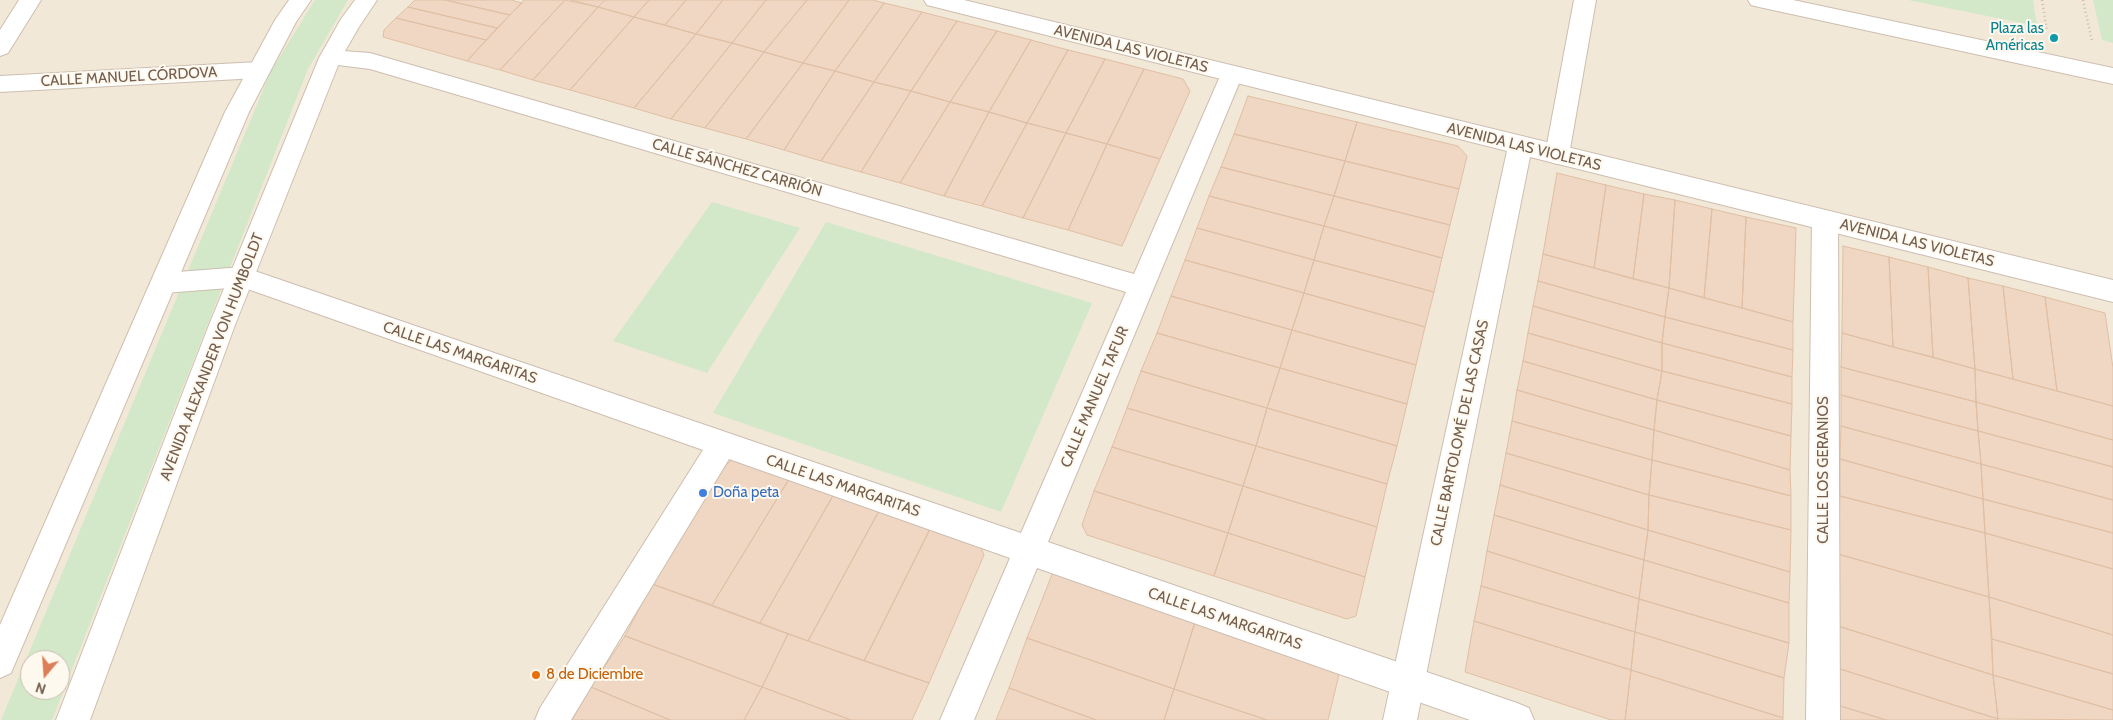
<!DOCTYPE html>
<meta charset="utf-8">
<style>
body{margin:0}
#map{position:relative;width:2113px;height:720px;overflow:hidden;background:#fbf5e9;font-family:Cabin,sans-serif}
canvas{display:block}
.north{position:absolute;left:20px;top:650px;width:50px;height:50px;box-sizing:border-box;background:#fef9ef;border:1px solid #c7bbaf;border-radius:50%;rotate:198deg;font-size:14px;font-weight:700;line-height:20px;text-align:center;color:#745e4e}
.north::after{content:'';display:block;margin:auto;width:18px;height:22px;background:#dc7e57;clip-path:polygon(50% 0,100% 100%,50% 72%,0 100%)}
</style>
<div id="map">
<canvas width="2113" height="720"></canvas>
<div class="north">N</div>
</div>
<script>
const ctx = document.querySelector('canvas').getContext('2d');
ctx.lineJoin = 'round';
function fill(path, color) { ctx.fillStyle = color; ctx.fill(path, 'evenodd'); }
const shape = rows => new Path2D(rows.map(r => 'M' + r).join(''));
function trace(path, color, width, dash) { ctx.strokeStyle = color; ctx.lineWidth = width; ctx.lineCap = dash ? 'butt' : 'round'; ctx.setLineDash(dash || []); ctx.stroke(path); }
function label(font, color, halo, rows, align = 'center') {
  ctx.font = font + ' Cabin,sans-serif'; ctx.lineWidth = 4; ctx.setLineDash([]); ctx.textBaseline = 'middle'; ctx.strokeStyle = halo; ctx.fillStyle = color; for (const [text, x, y, turn = 0] of rows) {
    ctx.save(); ctx.translate(x, y); ctx.rotate((+turn || 0) * Math.PI / 180); ctx.textAlign = isNaN(turn) ? turn : align; if (halo) ctx.strokeText(text, 0, 0); ctx.fillText(text, 0, 0); ctx.restore();
  }
}
fill(shape([
 [0,0,2113,0,2113,720,0,720],
 [30,660,60,660,60,690,30,690]
]), '#f2e8d8');
fill(shape([
 [315,0,348,0,308,69,52,720,1,720,271,71],
 [30,660,60,660,60,690,30,690],
 [1908,0,2033,0,2037,26],
 [2093,0,2113,0,2113,43,2102,40],
 [712,202,800,228,707,373,613,341],
 [826,222,1092,303,1001,512,713,413]
]), '#d3e8c8');
const building = shape([
 [415,0,445,0,510,15,497,28,408,7,415,0],
 [445,0,511,0,522,3,510,15,445,0],
 [524,0,565,0,500,70,467,61,524,0],
 [565,0,598,7,533,80,500,70,565,0],
 [571,0,605,0,598,7,571,0],
 [605,0,649,0,634,17,598,7,605,0],
 [649,0,686,0,665,25,634,17,649,0],
 [686,0,723,0,696,34,665,25,686,0],
 [723,0,766,0,732,43,696,34,723,0],
 [766,0,807,0,764,52,732,43,766,0],
 [807,0,849,0,803,63,764,52,807,0],
 [849,0,873,0,884,3,835,71,803,63,849,0],
 [884,3,922,12,874,82,835,71,884,3],
 [408,7,497,28,486,40,396,18,408,7],
 [598,7,634,17,570,90,533,80,598,7],
 [922,12,957,21,911,91,874,82,922,12],
 [634,17,696,34,634,108,570,90,634,17],
 [396,18,486,40,467,61,383,37,384,30,396,18],
 [957,21,997,31,950,102,911,91,957,21],
 [997,31,1031,40,989,112,950,102,997,31],
 [696,34,732,43,671,119,634,108,696,34],
 [1031,40,1068,50,1027,123,989,112,1031,40],
 [732,43,764,52,705,128,671,119,732,43],
 [1068,50,1105,59,1066,133,1027,123,1068,50],
 [764,52,803,63,746,139,705,128,764,52],
 [1105,59,1144,69,1107,144,1066,133,1105,59],
 [803,63,835,71,784,150,746,139,803,63],
 [1144,69,1183,79,1190,91,1160,159,1107,144,1144,69],
 [835,71,874,82,821,161,784,150,835,71],
 [874,82,911,91,861,172,821,161,874,82],
 [911,91,950,102,900,183,861,172,911,91],
 [1248,96,1357,122,1345,161,1234,134,1248,96],
 [950,102,989,112,944,196,900,183,950,102],
 [989,112,1027,123,982,206,944,196,989,112],
 [1357,122,1458,146,1467,156,1459,189,1345,161,1357,122],
 [1027,123,1066,133,1023,218,982,206,1027,123],
 [1066,133,1107,144,1068,230,1023,218,1066,133],
 [1234,134,1345,161,1334,196,1221,167,1234,134],
 [1107,144,1160,159,1122,246,1068,230,1107,144],
 [1345,161,1459,189,1450,225,1334,196,1345,161],
 [1221,167,1334,196,1324,226,1209,196,1221,167],
 [1557,173,1606,185,1594,268,1543,254,1557,173],
 [1606,185,1644,194,1633,279,1594,268,1606,185],
 [1644,194,1675,200,1669,288,1633,279,1644,194],
 [1209,196,1324,226,1314,260,1197,228,1209,196],
 [1334,196,1450,225,1442,258,1324,226,1334,196],
 [1675,200,1712,209,1704,298,1669,288,1675,200],
 [1712,209,1746,217,1742,308,1704,298,1712,209],
 [1746,217,1796,228,1793,322,1742,308,1746,217],
 [1324,226,1442,258,1434,292,1314,260,1324,226],
 [1197,228,1314,260,1304,293,1185,260,1197,228],
 [1843,246,1889,257,1893,347,1842,333,1843,246],
 [1543,254,1669,288,1665,317,1538,281,1543,254],
 [1889,257,1928,267,1933,357,1893,347,1889,257],
 [1185,260,1304,293,1292,330,1171,296,1185,260],
 [1314,260,1434,292,1425,327,1304,293,1314,260],
 [1928,267,1968,278,1975,369,1933,357,1928,267],
 [1968,278,2003,286,2013,379,1975,369,1968,278],
 [1538,281,1665,317,1662,343,1533,306,1538,281],
 [2003,286,2045,297,2057,391,2013,379,2003,286],
 [1669,288,1793,322,1793,350,1665,317,1669,288],
 [1304,293,1425,327,1416,365,1292,330,1304,293],
 [1171,296,1292,330,1280,368,1157,333,1171,296],
 [2045,297,2105,313,2113,368,2113,406,2057,391,2045,297],
 [1533,306,1662,343,1662,371,1528,333,1533,306],
 [1665,317,1793,350,1792,377,1662,343,1665,317],
 [1292,330,1416,365,1407,404,1280,368,1292,330],
 [1157,333,1280,368,1267,408,1141,371,1157,333],
 [1528,333,1662,371,1657,400,1523,361,1528,333],
 [1842,333,1975,369,1976,402,1841,367,1842,333],
 [1662,343,1792,377,1792,404,1662,371,1662,343],
 [1523,361,1657,400,1654,430,1517,390,1523,361],
 [1841,367,1976,402,1978,431,1841,395,1841,367],
 [1280,368,1407,404,1397,446,1267,408,1280,368],
 [1975,369,2113,406,2113,440,1976,402,1975,369],
 [1141,371,1267,408,1256,446,1127,408,1141,371],
 [1662,371,1792,404,1791,436,1657,400,1662,371],
 [1517,390,1654,430,1652,460,1512,421,1517,390],
 [1841,395,1978,431,1981,464,1841,426,1841,395],
 [1657,400,1791,436,1790,470,1654,430,1657,400],
 [1976,402,2113,440,2113,467,1978,431,1976,402],
 [1127,408,1256,446,1243,486,1112,447,1127,408],
 [1267,408,1397,446,1387,484,1256,446,1267,408],
 [1512,421,1652,460,1649,495,1506,453,1512,421],
 [1841,426,1981,464,1983,499,1840,459,1841,426],
 [1654,430,1790,470,1791,496,1652,460,1654,430],
 [1978,431,2113,467,2113,500,1981,464,1978,431],
 [1256,446,1387,484,1377,527,1243,486,1256,446],
 [1112,447,1243,486,1228,533,1094,491,1112,447],
 [1506,453,1649,495,1648,530,1500,485,1506,453],
 [734,459,789,479,712,605,652,584,724,466,734,459],
 [1840,459,1983,499,1985,533,1840,496,1840,459],
 [1652,460,1791,496,1791,530,1649,495,1652,460],
 [1981,464,2113,500,2113,533,1983,499,1981,464],
 [789,479,834,494,760,623,712,605,789,479],
 [1500,485,1648,530,1644,560,1494,515,1500,485],
 [1243,486,1377,527,1365,577,1228,533,1243,486],
 [1094,491,1228,533,1214,576,1087,535,1082,525,1094,491],
 [834,494,880,509,808,641,760,623,834,494],
 [1649,495,1791,530,1790,572,1648,530,1649,495],
 [1840,496,1985,533,1989,597,1838,554,1840,496],
 [1983,499,2113,533,2113,569,1985,533,1983,499],
 [880,509,932,525,864,661,808,641,880,509],
 [1494,515,1644,560,1639,599,1487,551,1494,515],
 [932,525,979,543,984,555,929,683,864,661,932,525],
 [1648,530,1790,572,1789,603,1644,560,1648,530],
 [1228,533,1365,577,1356,616,1347,619,1214,576,1228,533],
 [1985,533,2113,569,2113,635,1989,597,1985,533],
 [1487,551,1639,599,1635,632,1481,586,1487,551],
 [1838,554,1989,597,1993,675,1838,626,1838,554],
 [1644,560,1789,603,1789,643,1639,599,1644,560],
 [1053,572,1196,619,1174,689,1027,638,1053,572],
 [652,584,788,634,762,687,625,636,652,584],
 [1481,586,1635,632,1631,670,1474,621,1481,586],
 [1989,597,2113,635,2113,674,1992,639,1989,597],
 [1639,599,1789,643,1784,678,1635,632,1639,599],
 [1196,619,1341,666,1328,720,1267,720,1174,689,1196,619],
 [1474,621,1631,670,1625,720,1611,720,1465,672,1474,621],
 [1838,626,1993,675,1998,719,1837,668,1838,626],
 [1635,632,1784,678,1783,718,1631,670,1635,632],
 [788,634,929,683,912,720,851,720,762,687,788,634],
 [625,636,762,687,744,720,670,720,591,687,625,636],
 [1027,638,1174,689,1164,720,1096,720,1009,688,1027,638],
 [1992,639,2113,674,2113,710,1993,675,1992,639],
 [1837,668,1998,719,1998,720,1886,720,1837,705,1837,668],
 [1631,670,1783,718,1783,720,1625,720,1631,670],
 [1993,675,2113,710,2113,720,1998,719,1993,675],
 [591,687,670,720,572,720,591,687],
 [762,687,851,720,744,720,762,687],
 [1009,688,1096,720,996,720,1009,688],
 [1174,689,1267,720,1164,720,1174,689],
 [1837,705,1886,720,1836,720,1837,705]
]);
fill(building, '#efd7c3');
trace(building, '#e0bfa4', 1);
const minor = shape([
 [19,0,41,0,8,53,0,56,0,30,19,0],
 [1574,0,1596,0,1569,155,1566,161,1557,164,1548,161,1545,155,1574,0],
 [1748,0,1793,0,2113,68,2113,84,1759,7,1751,5,1748,0],
 [330,50,370,53,1134,274,1221,74,1224,68,1232,66,1240,68,1243,74,1048,542,1517,703,1529,708,1534,720,1470,720,1037,568,974,720,940,720,1010,558,729,459,571,720,535,720,540,708,703,450,242,287,164,293,155,290,151,283,155,276,164,273,243,267,1021,533,1126,292,370,69,322,63,319,58,322,53,330,50],
 [258,62,266,64,269,70,266,76,258,78,0,92,0,76,258,62],
 [1825,210,1834,213,1838,220,1840,720,1806,720,1812,220,1816,213,1825,210]
]);
const tertiary = shape([
 [924,0,964,0,2113,280,2113,302,1530,157,1417,720,1383,720,1507,151,935,7,927,5,924,0]
]);
const secondary = shape([
 [289,0,311,0,296,22,249,112,11,673,0,678,0,625,225,112,275,20,289,0],
 [355,0,377,0,359,27,341,58,235,325,90,720,56,720,209,325,319,58,341,19,355,0]
]);
trace(minor, '#cdbeb0', 2);
trace(tertiary, '#cdbeb0', 2);
trace(secondary, '#cfbfad', 2);
trace(shape([
 [2042,0,2047,31],
 [2083,0,2092,41]
]), '#d4baa5', 2.5, [1, 3]);
fill(minor, '#fff');
fill(tertiary, '#fff');
fill(secondary, '#fff');
for (const [x, y, r, color] of [
 [2054,38,5,"#0f9aa8"],
 [703,493,5,"#3f7fe0"],
 [536,675,5,"#e8710a"]
]) { const dot = new Path2D(); dot.arc(x, y, r, 0, 2 * Math.PI); ctx.fillStyle = color; ctx.fill(dot); trace(dot, '#fef9ef', 2); }
label('15px', '#0d838f', '#fef9ef', [
 ["Plaza las",2044,29],
 ["Américas",2044,46]
], 'right');
label('15px', '#745e4e', '#fef9ef', [
 ["AVENIDA LAS VIOLETAS",1131,49,14],
 ["CALLE MANUEL CÓRDOVA",129,77,-3],
 ["AVENIDA LAS VIOLETAS",1524,147,14],
 ["CALLE SÁNCHEZ CARRIÓN",737,168,16],
 ["AVENIDA LAS VIOLETAS",1917,243,14],
 ["CALLE LAS MARGARITAS",460,353,19],
 ["AVENIDA ALEXANDER VON HUMBOLDT",212,357,-69],
 ["CALLE MANUEL TAFUR",1095,397,-67],
 ["CALLE BARTOLOMÉ DE LAS CASAS",1460,433,-78],
 ["CALLE LOS GERANIOS",1824,470,-90],
 ["CALLE LAS MARGARITAS",843,486,19],
 ["CALLE LAS MARGARITAS",1225,619,19]
]);
label('15px', '#366cbe', '#fef9ef', [
 ["Doña peta",713,493]
], 'left');
label('15px', '#c56008', '#fef9ef', [
 ["8 de Diciembre",546,675]
], 'left');
</script>
